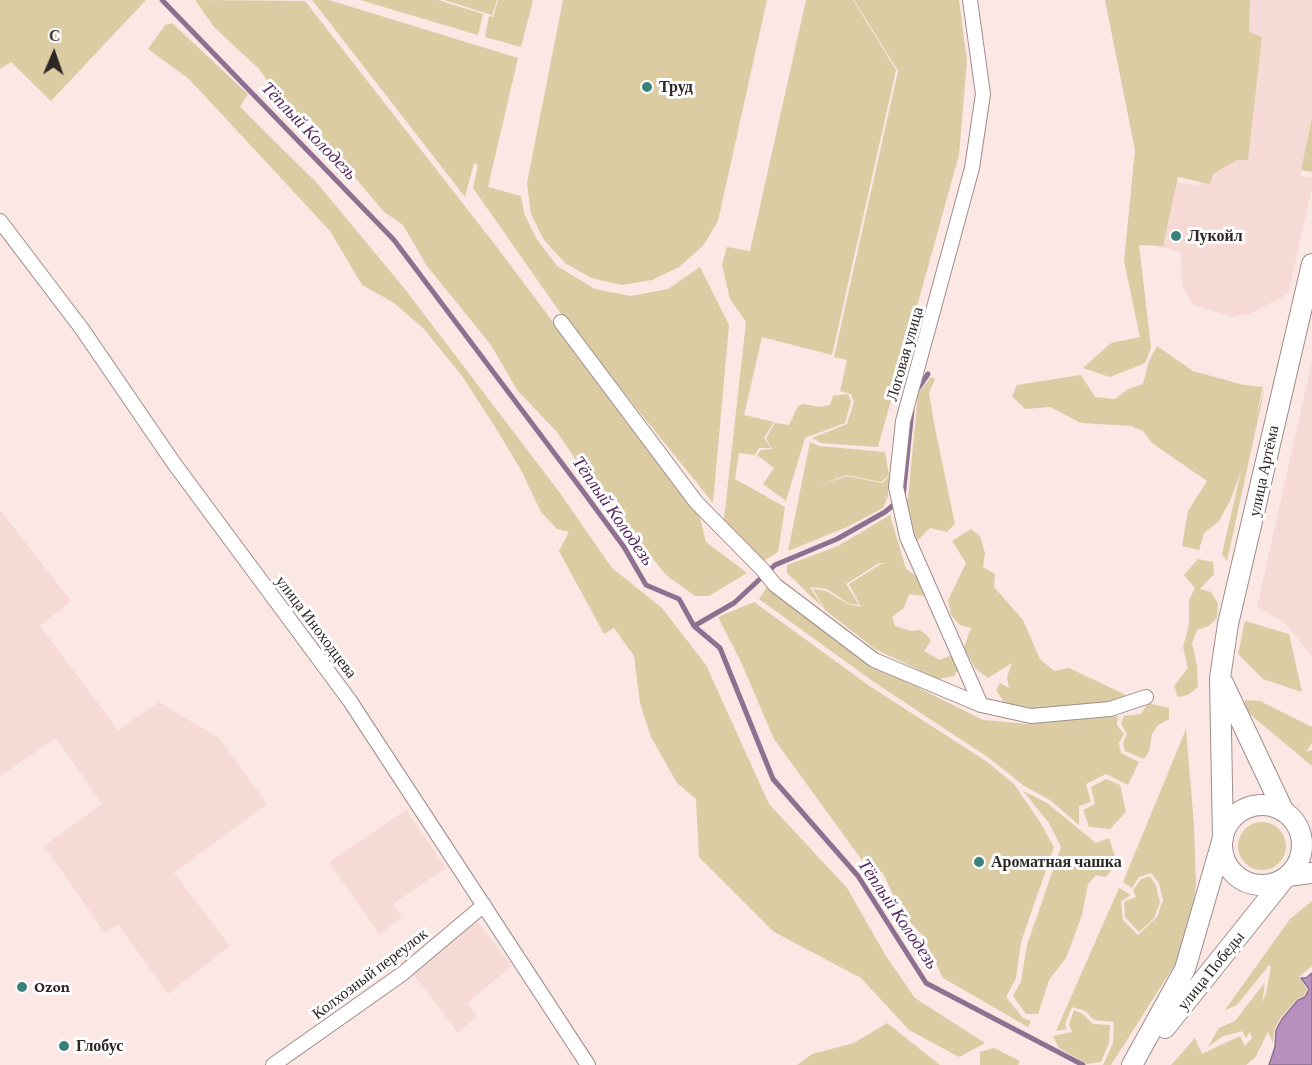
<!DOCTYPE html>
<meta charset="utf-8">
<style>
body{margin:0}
#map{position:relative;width:1312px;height:1065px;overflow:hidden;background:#fbe7e4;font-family:"Crimson Pro",serif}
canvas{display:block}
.north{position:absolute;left:24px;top:24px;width:60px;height:60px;-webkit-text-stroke:4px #fff;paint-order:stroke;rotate:2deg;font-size:16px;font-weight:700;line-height:24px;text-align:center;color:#2e2726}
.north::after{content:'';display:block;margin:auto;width:21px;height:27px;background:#2e2726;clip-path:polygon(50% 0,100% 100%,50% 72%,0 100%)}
</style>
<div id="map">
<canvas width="1312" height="1065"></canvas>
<div class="north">С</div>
</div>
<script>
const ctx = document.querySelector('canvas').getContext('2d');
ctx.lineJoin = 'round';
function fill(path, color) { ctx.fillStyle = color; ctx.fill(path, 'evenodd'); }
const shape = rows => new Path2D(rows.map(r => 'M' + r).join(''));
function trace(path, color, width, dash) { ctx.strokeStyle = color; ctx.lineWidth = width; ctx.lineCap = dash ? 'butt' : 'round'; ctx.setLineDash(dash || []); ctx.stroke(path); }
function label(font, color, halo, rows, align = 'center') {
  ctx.font = font + ' "Crimson Pro",serif'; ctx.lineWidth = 6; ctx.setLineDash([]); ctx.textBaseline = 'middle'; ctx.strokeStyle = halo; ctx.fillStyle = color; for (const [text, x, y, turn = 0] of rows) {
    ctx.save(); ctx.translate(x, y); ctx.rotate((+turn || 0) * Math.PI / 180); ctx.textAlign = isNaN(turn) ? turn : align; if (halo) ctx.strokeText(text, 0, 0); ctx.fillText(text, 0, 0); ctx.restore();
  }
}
fill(shape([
 [1237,0,1312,0,1312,113,1300,176,1312,178,1312,188,1288,294,1251,313,1233,317,1193,305,1182,285,1181,252,1152,245,1166,180,1198,186,1201,175,1225,162,1236,162,1250,37],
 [1312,361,1312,657,1285,623,1257,607],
 [0,510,71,601,40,626,118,730,159,702,219,738,267,804,174,873,230,946,168,994,118,924,105,933,44,846,102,804,56,738,0,776],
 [406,810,446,868,393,904,402,918,379,934,329,862],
 [476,920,512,966,467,1003,477,1016,458,1033,411,971]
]), '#f6dad6');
fill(shape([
 [0,0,146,0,51,101,11,62,0,69],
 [195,0,305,1,496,246,700,518,706,542,747,573,709,596,695,596,666,575,592,484,557,432,517,390,491,345,427,266,403,225,384,212,310,124,282,103,260,70,214,27],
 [312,0,329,0,518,58,488,187,521,196,524,213,536,238,557,266,595,289,631,296,668,289,700,267,729,325,713,503,566,321,473,188,478,165,474,163,465,197],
 [360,0,438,0,483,14,478,35],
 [444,0,497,0,492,15],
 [498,0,533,0,521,47,485,37,489,16,493,17],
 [563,0,767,0,718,221,703,246,679,267,652,280,622,285,591,278,565,263,544,240,531,214,527,183],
 [806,0,853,0,896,70,832,355,762,337,744,415,774,422,764,438,771,448,759,448,755,455,739,453,735,479,785,507,778,552,762,562,724,519,746,322,730,299,722,265,727,247,750,251],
 [854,0,959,0,967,61,959,155,878,447,821,443,812,438,847,424,854,402,851,394,840,391,847,360,834,357,898,71],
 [1105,0,1250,0,1249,32,1262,37,1248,160,1237,160,1213,174,1210,184,1178,177,1163,246,1139,245,1151,348,1145,363,1110,377,1083,368,1111,343,1140,337,1124,261,1135,150],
 [172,23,248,94,240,107,317,183,404,288,560,493,612,568,662,608,706,665,769,804,847,888,886,956,915,998,985,1043,959,1057,909,1030,861,978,774,932,699,857,696,799,677,783,651,737,640,703,634,656,614,628,604,634,559,551,569,532,557,529,541,512,521,470,497,430,462,376,424,329,394,303,362,285,330,231,189,79,148,49,165,25],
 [1312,117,1312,172,1301,170],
 [1157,346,1193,371,1244,385,1263,387,1256,417,1265,387,1227,561,1222,554,1241,471,1230,501,1219,521,1204,533,1199,550,1182,546,1188,511,1207,481,1152,443,1143,431,1131,426,1081,423,1050,407,1025,409,1012,396,1017,385,1081,375,1095,397,1115,399,1128,389,1143,384,1149,361],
 [931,377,935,379,929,393,935,428,955,524,947,532,930,528,917,541,903,505,908,498,918,394],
 [848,394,851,402,845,423,805,438,786,501,763,484,774,468,757,455,761,450,772,449,766,438,775,423,789,425,798,406,803,404,821,407,830,405,833,396],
 [810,442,819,446,885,452,889,475,881,482,846,475,817,486,847,476,882,483,889,476,888,498,884,496,887,499,883,508,847,527,788,551],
 [890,515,906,569,922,580,926,590,924,596,909,594,904,608,892,617,895,626,911,631,920,630,927,635,931,641,924,651,940,660,953,654,960,666,954,676,938,679,875,649,825,610,813,589,826,591,848,604,861,607,849,584,881,564,888,563,879,563,846,584,859,605,848,603,827,589,810,587,823,608,787,573,787,565,838,546],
 [971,529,980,536,985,553,983,567,995,574,994,587,1023,620,1040,659,1054,671,1069,668,1126,695,1113,702,1035,710,1004,702,996,690,1000,683,1009,688,1007,677,1012,663,988,678,975,668,964,647,971,628,960,625,951,615,948,600,966,563,952,541],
 [1198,559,1213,562,1214,574,1200,589,1211,592,1218,603,1217,618,1209,626,1197,630,1192,643,1197,666,1198,687,1188,695,1178,697,1174,686,1188,668,1183,647,1189,625,1189,600,1195,588,1184,575],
 [767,587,873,665,983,720,1029,724,1118,716,1117,725,1124,734,1119,743,1121,753,1139,762,1128,785,1106,774,1086,784,1091,802,1079,806,1079,825,1050,800,1024,786,989,758,874,682,759,599],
 [754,602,871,687,986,761,1014,784,1040,822,1054,847,1021,942,1016,978,1006,997,1023,1018,1031,1021,1028,1027,943,978,922,935,901,912,883,873,864,863,774,739,741,662,718,617],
 [1245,621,1289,634,1302,692,1263,679,1238,654],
 [1246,700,1260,701,1312,727,1312,743,1306,752,1312,750,1312,766,1246,711,1243,704],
 [1148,703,1169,708,1169,719,1158,725,1152,734,1149,752,1144,759,1125,751,1123,743,1127,734,1121,724,1124,716,1141,714],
 [1186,729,1194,825,1196,882,1193,911,1186,940,1174,966,1111,1065,1103,1065,1113,1043,1114,1022,1094,1020,1085,1011,1072,1007,1065,1024,1067,1029,1056,1031,1119,888,1131,895,1121,901,1123,920,1138,935,1157,917,1163,900,1159,883,1151,873,1139,877,1132,888,1123,882],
 [1106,779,1120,785,1126,812,1110,829,1089,827,1083,810,1095,804,1091,787],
 [1023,791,1047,803,1096,843,1109,838,1117,863,1106,877,1096,875,1088,884,1082,915,1066,958,1049,980,1038,1014,1026,1014,1013,996,1021,981,1027,945,1061,847,1049,823],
 '1238 846a24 24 0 1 1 48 0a24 24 0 1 1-48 0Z',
 [1150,876,1156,886,1160,902,1154,918,1139,932,1125,917,1124,902,1136,897,1133,890,1141,879],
 [1312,901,1312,966,1299,977,1307,989,1304,996,1298,998,1281,1017,1274,1030,1273,1043,1268,1032,1255,1058,1246,1065,1171,1065,1195,1038,1202,1054,1240,1036,1245,1046,1252,1038,1250,1032,1246,1038,1242,1031,1223,1036,1208,1047,1219,1028,1235,1021,1265,982,1262,1003,1266,993,1271,967,1269,965,1237,1005,1225,1010,1290,919],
 [1074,1010,1083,1014,1093,1024,1110,1025,1109,1043,1101,1062,1087,1064,1059,1048,1053,1036,1072,1032,1069,1024],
 [887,1023,940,1065,797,1065,812,1054,854,1043],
 [994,1048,1020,1061,1018,1065,980,1065,980,1052]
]), '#dbcca4');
const water = shape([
 [1312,973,1312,1065,1269,1065,1275,1047,1276,1030,1282,1019,1298,1000,1305,997,1309,989,1301,978,1306,978,1312,973]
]);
fill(water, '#b790be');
trace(water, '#8e7090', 1.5);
trace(shape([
 [162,0,394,240,579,486,624,547,646,585,679,599,694,626,720,648,773,779,858,876,926,983,1083,1065],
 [917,390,928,374],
 [694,626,734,603,775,565,837,539,885,512,903,497,912,410]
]), '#8e7090', 5);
const street = shape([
 [970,0,983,94,972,168,903,421,896,487,907,537,981,705],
 [0,221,82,329,173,462,350,701,588,1065],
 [561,322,696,502,762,569,775,585,874,660,981,705,1031,716,1110,709,1146,697],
 [273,1065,402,974,484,905]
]);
const secondary = shape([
 [1223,683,1284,812],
 '1222 845a40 40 0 1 1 80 0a40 40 0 1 1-80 0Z',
 [1288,876,1312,873],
 [1165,1028,1285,878],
 [1132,1065,1185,969,1223,838,1220,678,1228,624,1312,264]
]);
trace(street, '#9f8d8b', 16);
trace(secondary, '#9f8d8b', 22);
trace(street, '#fff', 14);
trace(secondary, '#fff', 20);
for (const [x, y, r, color] of [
 [647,87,6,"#3a817b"],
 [1176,236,6,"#3a817b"],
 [979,862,6,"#3a817b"],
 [22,987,6,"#3a817b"],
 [64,1046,6,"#3a817b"]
]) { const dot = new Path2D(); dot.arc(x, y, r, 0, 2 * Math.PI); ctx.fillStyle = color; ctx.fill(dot); trace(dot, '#fff', 2); }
label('bold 16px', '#2e2726', '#fff', [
 ["Труд",659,87],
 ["Лукойл",1188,236],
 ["Ароматная чашка",991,862],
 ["Ozon",34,987],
 ["Глобус",76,1046]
], 'left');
label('16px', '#2e2726', '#fff', [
 ["Логовая улица",905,354,-74],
 ["улица Артёма",1264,471,-78],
 ["улица Иноходцева",316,627,53],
 ["улица Победы",1211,971,-51],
 ["Колхозный переулок",370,974,-37]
]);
label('italic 18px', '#582861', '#fff', [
 ["Тёплый Колодезь",309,131,46],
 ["Тёплый Колодезь",613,511,55],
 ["Тёплый Колодезь",898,914,56]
]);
</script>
